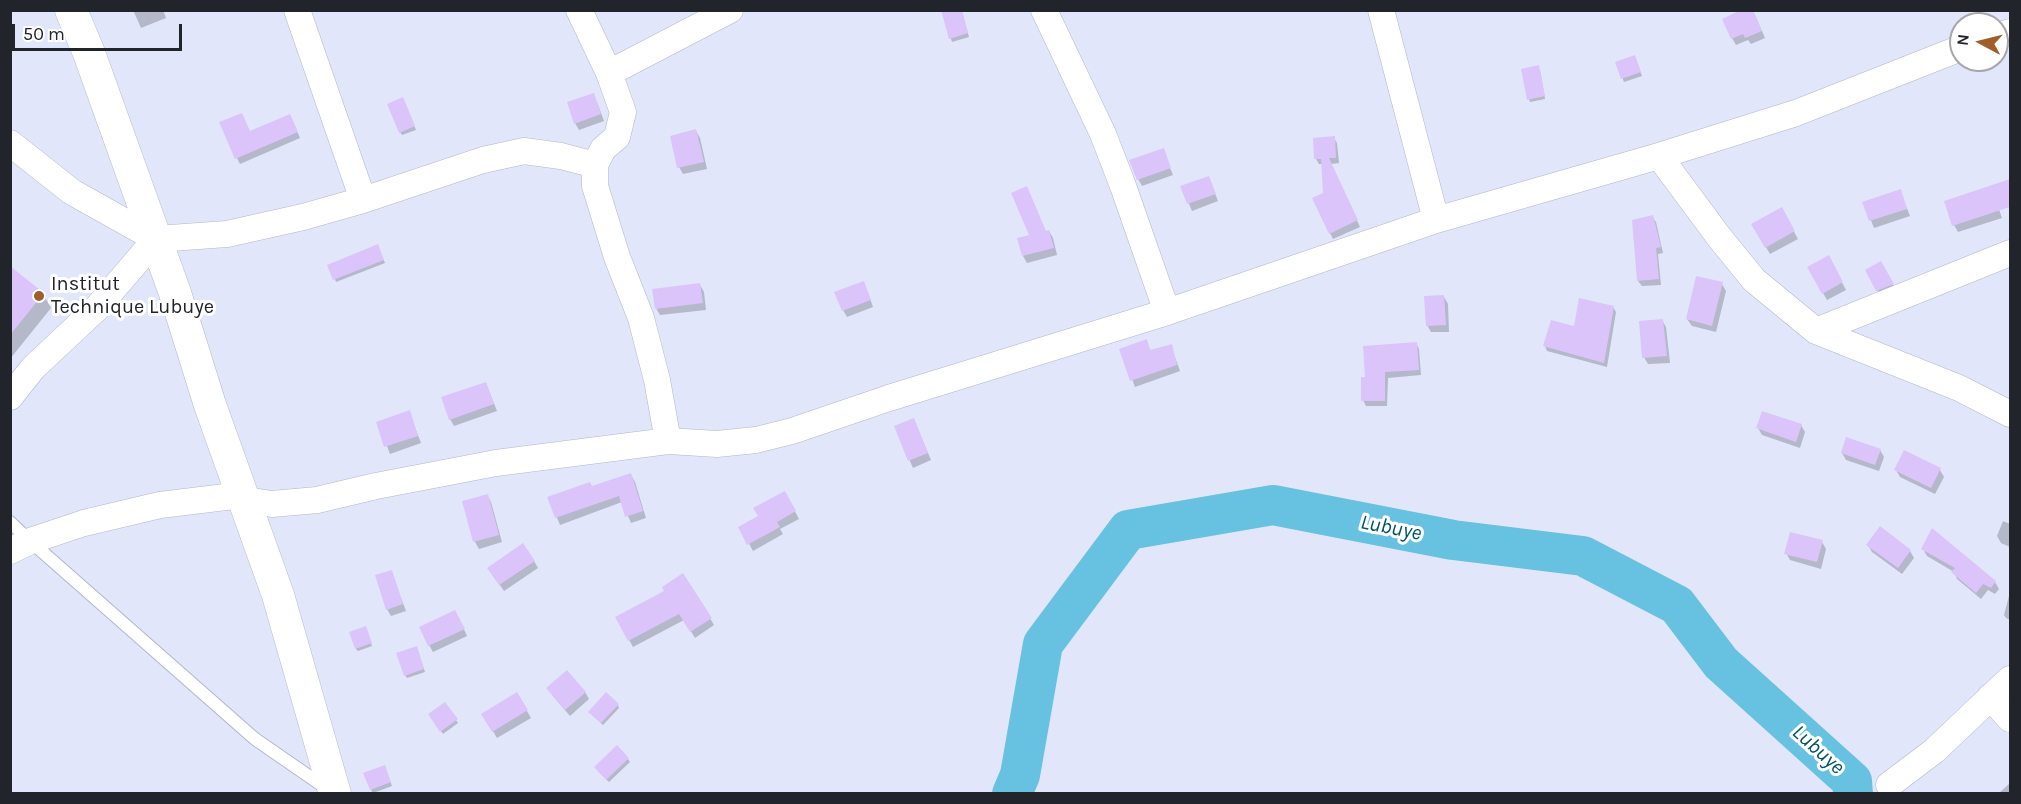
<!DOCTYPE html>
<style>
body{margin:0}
#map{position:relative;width:2021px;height:804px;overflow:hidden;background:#e2e6fb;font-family:Karla,sans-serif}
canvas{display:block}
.frame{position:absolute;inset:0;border:12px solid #22242b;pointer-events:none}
.north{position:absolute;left:1949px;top:12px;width:60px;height:60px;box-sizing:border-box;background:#fff;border:2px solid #a7a7aa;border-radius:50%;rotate:277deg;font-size:16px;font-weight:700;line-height:24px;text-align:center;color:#22242b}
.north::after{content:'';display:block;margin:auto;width:21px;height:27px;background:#a05e2b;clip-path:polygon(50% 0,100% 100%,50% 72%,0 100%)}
.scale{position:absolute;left:12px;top:24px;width:170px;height:27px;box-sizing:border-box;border:3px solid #22242b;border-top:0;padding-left:8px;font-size:18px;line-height:21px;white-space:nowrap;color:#22242b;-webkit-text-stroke:4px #fff;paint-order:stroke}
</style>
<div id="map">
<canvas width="2021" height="804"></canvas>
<div class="frame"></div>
<div class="north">N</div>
<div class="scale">50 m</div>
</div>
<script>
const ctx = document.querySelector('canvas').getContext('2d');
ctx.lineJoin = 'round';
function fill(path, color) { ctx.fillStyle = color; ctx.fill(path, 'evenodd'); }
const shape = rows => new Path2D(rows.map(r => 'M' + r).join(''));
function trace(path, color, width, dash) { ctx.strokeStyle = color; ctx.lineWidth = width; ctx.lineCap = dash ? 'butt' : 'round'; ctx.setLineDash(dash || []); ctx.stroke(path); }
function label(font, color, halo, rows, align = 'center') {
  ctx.font = font + ' Karla,sans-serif'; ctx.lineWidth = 6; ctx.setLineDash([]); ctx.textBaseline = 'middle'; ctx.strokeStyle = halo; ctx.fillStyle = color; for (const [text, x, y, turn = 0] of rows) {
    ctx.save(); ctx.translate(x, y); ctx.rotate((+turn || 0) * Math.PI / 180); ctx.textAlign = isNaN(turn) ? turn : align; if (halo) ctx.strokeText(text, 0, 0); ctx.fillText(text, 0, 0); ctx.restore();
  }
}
fill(shape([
 [133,10,163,10,166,18,141,28],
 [962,12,969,37,952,42,943,14],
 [1755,15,1765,38,1751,44,1748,40,1736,45,1732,38],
 [1636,60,1642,76,1624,82,1617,63],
 [1540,70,1545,99,1530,102,1529,99],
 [404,102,416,130,402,135,400,132],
 [597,102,604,121,579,130,575,123],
 [293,122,300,138,240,164,237,158,250,133],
 [696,131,700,138,707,169,683,174,679,167],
 [1334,138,1337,143,1339,163,1331,164,1360,227,1333,239,1330,233,1323,164,1319,164,1316,159],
 [1163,150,1173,175,1142,186,1138,179],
 [1209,178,1218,201,1192,211,1182,187],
 [1900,191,1910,216,1874,228,1864,203],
 [1994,195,2002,218,1958,232,1954,225],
 [1781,209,1798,239,1770,254,1753,225],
 [1652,216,1656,222,1663,253,1658,254,1661,285,1642,286,1638,281],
 [1049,231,1053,238,1057,255,1027,263,1023,256],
 [379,249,385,263,336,282,335,279],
 [1828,257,1846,290,1827,300,1809,268],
 [1881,263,1894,287,1879,293,1867,271],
 [10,267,43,294,51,308,10,359],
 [1722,284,1726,291,1716,332,1692,326,1687,319],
 [700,285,704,292,706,310,660,315,656,308],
 [867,290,873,307,847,317,843,310],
 [1444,297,1448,304,1449,332,1431,332,1427,325],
 [1613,307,1616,312,1607,367,1547,351,1545,346],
 [1662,320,1666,327,1670,363,1648,364,1644,357],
 [1146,341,1151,352,1171,346,1180,371,1135,387,1121,350],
 [1416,343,1419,349,1421,375,1388,378,1387,406,1366,406,1363,400,1367,378],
 [486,383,497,411,454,426,450,419],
 [409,412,421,443,390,454,378,422],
 [1801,425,1805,432,1800,448,1762,435,1758,428],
 [895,427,917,427,931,460,913,468],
 [1880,450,1884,457,1879,471,1846,460,1842,453],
 [1896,470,1940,470,1944,477,1935,494,1900,477],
 [631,475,635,482,646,518,631,523,622,502,560,525,549,498,592,487],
 [785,493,799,519,780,529,783,534,753,551,740,527,760,517],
 [487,495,491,502,502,542,479,549,475,542,463,502],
 [2003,521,2010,524,2010,547,2001,543,1997,536],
 [1822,542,1826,549,1821,569,1790,560,1786,553],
 [1868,545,1910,551,1914,558,1902,574,1872,552],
 [1923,549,1995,582,1999,589,1995,594,1988,590,1981,599,1957,579,1954,572,1927,556],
 [534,561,538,568,504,591,493,575],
 [391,571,406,611,391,616,387,609],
 [666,592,710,618,714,625,695,638,684,620,633,647,617,617],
 [2009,596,2010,596,2010,620,2006,618,2004,615],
 [459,618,467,636,433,652,429,645],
 [367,630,372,646,358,651,356,649],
 [418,651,425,672,407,678,405,675],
 [585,692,589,699,570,716,552,695],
 [517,694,531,718,497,738,483,714],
 [445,704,458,723,443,734,430,714],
 [618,705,619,708,603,725,592,715],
 [628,759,630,762,609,782,598,771],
 [386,770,392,786,373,793,371,790],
 [2010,783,2010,794,1998,794]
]), '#0003');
trace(shape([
 [1012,794,1020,775,1043,644,1128,530,1273,505,1453,540,1583,556,1677,605,1721,663,1852,781,1853,794]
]), '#66c2e0', 40);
fill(shape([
 [941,10,962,10,968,33,949,39],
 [1741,10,1753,10,1762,31,1745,38,1743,34,1731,39,1722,19],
 [1635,55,1641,72,1621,79,1615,62],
 [1539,65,1545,96,1527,100,1521,69],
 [594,93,601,114,574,124,567,102],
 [403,97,415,126,399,133,387,104],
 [242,113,250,131,290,114,298,132,235,159,219,122],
 [696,129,704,162,677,168,670,136],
 [1335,136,1336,158,1329,158,1358,220,1329,234,1312,198,1323,193,1321,159,1314,159,1313,138],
 [1164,148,1171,168,1137,180,1129,160],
 [1209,176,1216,194,1187,204,1180,186],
 [2010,179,2010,207,1952,226,1944,201],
 [1027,186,1046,231,1049,230,1054,248,1022,256,1017,238,1029,235,1011,193],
 [1901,189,1907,209,1869,221,1862,202],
 [1782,207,1795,231,1765,248,1751,224],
 [1653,215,1661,247,1656,248,1659,279,1637,281,1632,220],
 [378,244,384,260,333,280,327,265],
 [1829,255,1843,282,1822,294,1807,267],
 [1881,261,1894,284,1876,291,1865,270],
 [10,266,44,293,10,335],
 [1696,276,1723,282,1712,326,1686,319],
 [864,281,871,300,842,311,834,292],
 [700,283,703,303,655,309,652,289],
 [1444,295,1446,325,1426,326,1424,296],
 [1579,298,1614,306,1604,363,1543,346,1551,320,1574,326],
 [1663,319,1667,356,1642,358,1639,321],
 [1147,339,1150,350,1172,344,1177,365,1130,381,1119,349],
 [1417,342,1419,370,1385,372,1385,401,1361,401,1361,377,1365,377,1363,346],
 [486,382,494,404,449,420,441,397],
 [410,410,418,436,384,447,376,422],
 [1762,411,1802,424,1796,442,1756,428],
 [914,418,928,453,908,461,894,426],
 [1846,437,1881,449,1875,465,1841,453],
 [1904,450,1941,468,1931,488,1894,470],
 [631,473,643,511,625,517,619,496,555,518,547,497,590,482,592,486],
 [785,491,796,511,777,522,780,527,747,545,738,527,758,516,753,508],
 [488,494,499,535,473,542,462,501],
 [1880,526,1911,550,1898,568,1866,545],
 [1932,528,1996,581,1991,588,1983,584,1976,593,1951,572,1955,568,1921,549],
 [1790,532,1823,540,1817,562,1784,554],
 [523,543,535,561,499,585,487,568],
 [392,570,403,604,386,610,375,575],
 [683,573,712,618,690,632,679,614,628,641,615,617,664,591,662,587],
 [455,610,465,629,428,646,419,627],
 [366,626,372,643,355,649,349,632],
 [417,646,424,669,404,676,396,653],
 [567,670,586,692,565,710,546,688],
 [517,692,528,710,492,732,481,714],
 [606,692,619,704,601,723,588,712],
 [445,702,458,719,440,732,428,714],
 [617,745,629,758,606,780,594,767],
 [385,765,391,782,370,790,363,773]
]), '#dbc4fa');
const service = shape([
 [10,522,30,541,255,739,326,788]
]);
const minor = shape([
 [297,10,363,200],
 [579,10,609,73,623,112,617,137,603,149,595,165,595,186,617,257,641,318,657,380,668,441],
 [1044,10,1103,134,1123,186,1167,312],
 [1381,10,1436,220],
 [1997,36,2010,32],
 [609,73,730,10],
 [10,143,72,192,156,239,96,309,33,368,10,397],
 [1659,156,1719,237,1754,280,1816,331,1959,388,2010,414],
 [156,239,227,234,303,217,363,200,483,160,524,151,561,156,595,165],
 [1816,331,2010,253],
 [10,551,30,541,84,523,160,505,242,495,252,501,272,504,317,500,376,486,496,463,668,441,717,444,756,440,792,431,889,398,1167,312,1436,220,1659,156,1796,113,1961,48],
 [1990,697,2010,719],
 [1889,785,1934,751,2010,679]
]);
const tertiary = shape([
 [71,10,89,53,175,293,210,405,278,595,335,794]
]);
trace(service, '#b2b6c9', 14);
trace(minor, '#b2b6c9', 27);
trace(tertiary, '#b2b6c9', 33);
trace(service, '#fff', 12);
trace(minor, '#fff', 26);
trace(tertiary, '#fff', 32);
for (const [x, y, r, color] of [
 [39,296,6,"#a05e2b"]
]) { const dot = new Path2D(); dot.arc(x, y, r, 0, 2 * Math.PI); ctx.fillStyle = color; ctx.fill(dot); trace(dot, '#fff', 2); }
label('20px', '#22242b', '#fff', [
 ["Institut",51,284],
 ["Technique Lubuye",51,307]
], 'left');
label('italic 21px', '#005468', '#fff', [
 ["Lubuye",1391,528,11],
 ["Lubuye",1818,750,42]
]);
</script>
